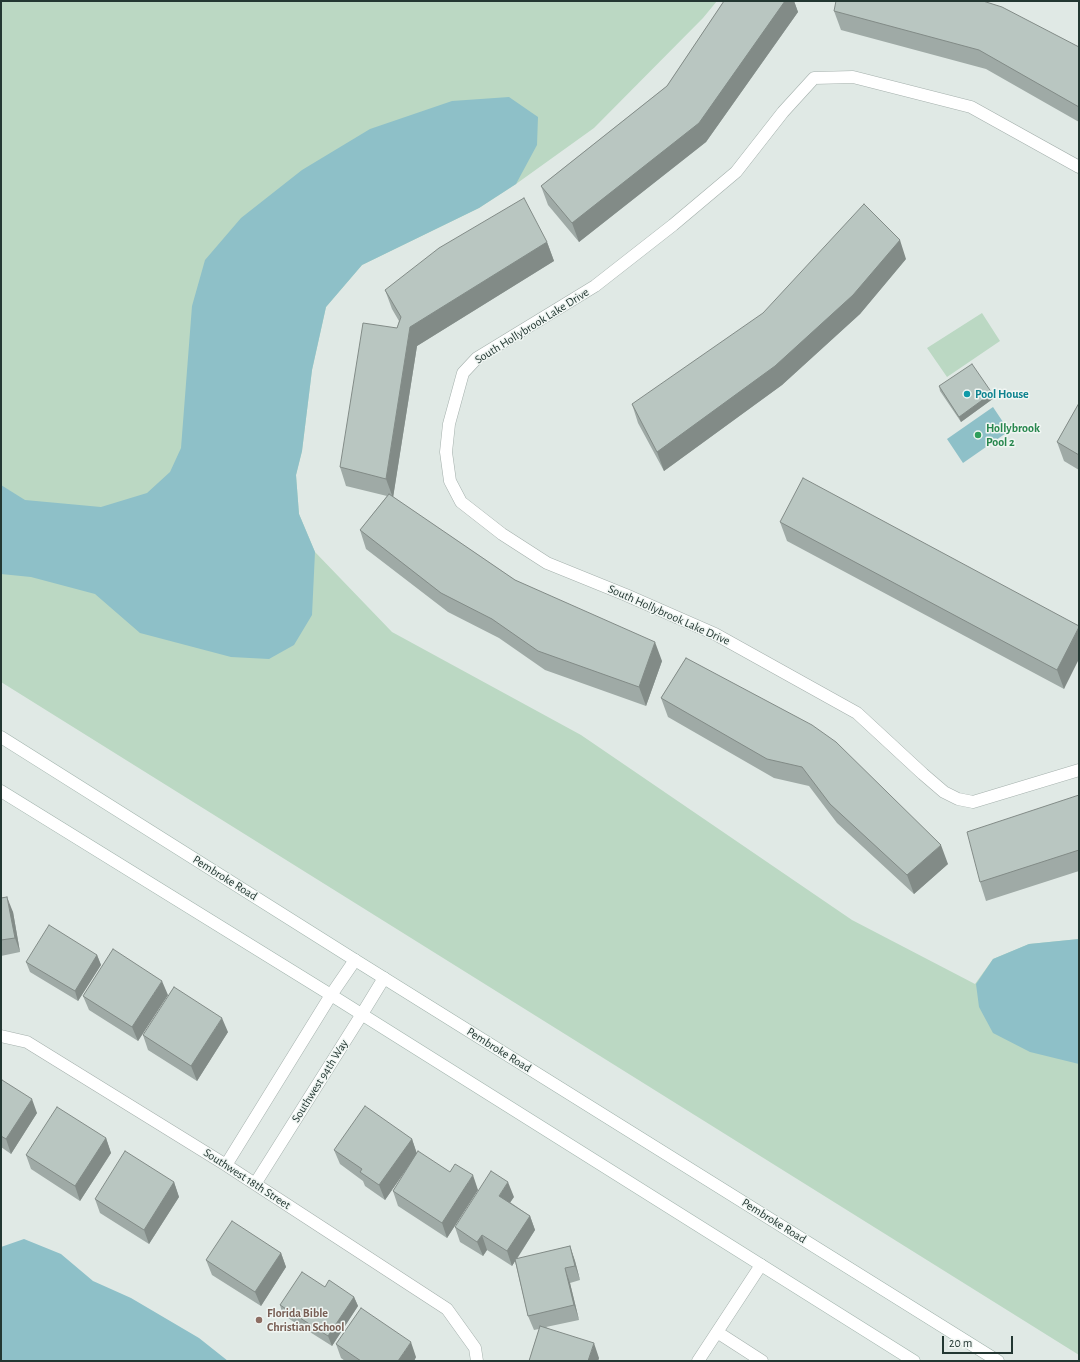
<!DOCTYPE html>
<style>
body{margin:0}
#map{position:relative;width:1080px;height:1362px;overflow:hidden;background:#e0e9e5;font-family:"Alegreya Sans",sans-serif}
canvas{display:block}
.frame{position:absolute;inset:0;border:2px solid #233732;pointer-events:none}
.scale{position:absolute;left:942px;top:1336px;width:71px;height:18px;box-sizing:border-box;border:2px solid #233732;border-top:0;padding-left:5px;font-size:12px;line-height:14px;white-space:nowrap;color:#233732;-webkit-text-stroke:3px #f0f6f3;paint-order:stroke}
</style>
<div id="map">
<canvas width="1080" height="1362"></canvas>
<div class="frame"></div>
<div class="scale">20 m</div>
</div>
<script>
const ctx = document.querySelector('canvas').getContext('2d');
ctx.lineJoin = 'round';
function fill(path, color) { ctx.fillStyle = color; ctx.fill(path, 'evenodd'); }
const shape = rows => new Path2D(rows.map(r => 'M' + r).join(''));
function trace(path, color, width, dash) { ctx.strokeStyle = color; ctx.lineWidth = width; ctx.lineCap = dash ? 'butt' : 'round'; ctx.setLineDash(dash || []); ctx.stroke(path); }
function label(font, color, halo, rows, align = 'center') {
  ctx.font = font + ' "Alegreya Sans",sans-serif'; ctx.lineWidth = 3; ctx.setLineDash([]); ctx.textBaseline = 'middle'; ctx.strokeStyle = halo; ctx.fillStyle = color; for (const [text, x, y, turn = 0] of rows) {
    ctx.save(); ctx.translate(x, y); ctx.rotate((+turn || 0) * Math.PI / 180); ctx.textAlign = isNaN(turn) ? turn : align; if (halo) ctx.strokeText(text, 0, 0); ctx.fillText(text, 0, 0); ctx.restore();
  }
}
fill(shape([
 [1,1,717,1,703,18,594,128,516,184,479,208,362,265,326,307,312,370,302,451,296,475,299,514,315,552,392,632,581,735,852,920,975,984,993,959,1029,944,1079,939,1079,1355,1,682],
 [982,313,1000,341,947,377,927,348]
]), '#bbd8c3');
fill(shape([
 [509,97,538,117,537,145,516,184,479,208,362,265,326,307,312,370,302,451,296,475,299,514,315,552,312,615,294,645,269,659,231,657,140,633,95,594,31,577,1,574,1,485,25,500,101,507,147,493,170,472,181,448,192,306,205,260,241,218,302,170,370,129,452,101],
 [993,407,1009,431,963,463,947,439],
 [1079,939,1079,1064,1030,1052,993,1033,979,1007,976,984,993,959,1029,944],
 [24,1239,61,1254,93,1281,131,1298,199,1338,228,1361,1,1361,1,1247]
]), '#8ec0c8');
const service = shape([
 [717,1332,762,1361],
 [698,1361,761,1265]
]);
const minor = shape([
 [1079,167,971,107,853,77,814,78,783,112,736,172,673,225,595,286,477,358,463,373,449,424,446,452,450,481,461,502,502,534,547,563,626,595,715,634,857,713,923,774,944,792,958,799,973,802,1079,770],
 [1,1036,27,1042,226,1165,447,1309,475,1348,477,1361],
 [226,1165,331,995,355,960],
 [255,1184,362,1014,384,978]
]);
const secondary = shape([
 [1,737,355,960,998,1361],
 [1,791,331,995,914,1361]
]);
trace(service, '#a4b0ac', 13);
trace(minor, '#a4b0ac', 13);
trace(secondary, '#a1b3ac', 13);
trace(service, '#fff', 12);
trace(minor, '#fff', 12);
trace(secondary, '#fff', 12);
fill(shape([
 [724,1,794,1,798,12,706,142,579,242,548,205,541,186,667,86],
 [834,11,1079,47,1079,122,986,69,841,30],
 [547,242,554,261,417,346,393,497,515,580,662,661,646,706,545,670,499,638,448,612,366,549,360,530,387,496,346,486,340,467,397,328,399,321,392,309,385,290],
 [906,259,860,314,782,385,664,471,638,423,632,404],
 [939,386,994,398,961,422,940,391],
 [1079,403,1079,470,1064,461,1057,442],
 [780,522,1079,626,1064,689,787,541],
 [686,658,948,864,914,894,837,823,809,786,774,778,668,717,661,698],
 [1079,795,1079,871,986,901,980,882],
 [1,898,13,912,20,952,1,956],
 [97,955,101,965,78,1001,30,972,26,962],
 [168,995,138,1041,89,1010,83,996],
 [228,1032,197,1081,148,1050,143,1035],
 [1,1082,37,1113,11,1154,1,1147],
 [106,1138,111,1153,80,1201,31,1169,26,1155],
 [412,1139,417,1154,478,1190,447,1238,398,1206,393,1191,412,1161,385,1200,365,1186,363,1181,340,1164,334,1150],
 [174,1182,179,1197,149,1244,100,1213,95,1199],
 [514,1197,510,1202,530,1216,535,1230,517,1259,570,1246,575,1261,580,1280,570,1283,579,1320,546,1327,599,1358,598,1361,529,1361,539,1329,534,1330,528,1316,515,1261,512,1266,487,1250,483,1256,460,1242,455,1227],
 [281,1253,286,1267,261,1306,212,1275,206,1260],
 [325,1287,354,1297,358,1306,332,1346,283,1315,280,1305],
 [336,1344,416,1357,414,1361,345,1361,341,1358]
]), '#9faaa6');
fill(shape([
 [785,1,794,1,798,12,706,142,579,242,572,223],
 [900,240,906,259,860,314,782,385,664,471,657,452],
 [547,242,554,261,417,346,393,498,386,479,410,327],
 [992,393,994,398,961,422,959,417],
 [1079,627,1079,659,1064,689,1057,670],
 [655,642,662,661,646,706,639,687],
 [941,845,948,864,914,894,907,875],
 [7,897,13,912,20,952,15,938],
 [97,955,101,965,78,1001,75,991],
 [162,981,168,995,138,1041,132,1027],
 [222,1018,228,1032,197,1081,191,1066],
 [32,1099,37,1113,11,1154,6,1139],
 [106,1138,111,1153,80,1201,75,1186],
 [412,1139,417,1154,385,1200,379,1185],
 [473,1175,478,1190,447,1238,442,1223],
 [174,1182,179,1197,149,1244,144,1230],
 [508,1182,514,1197,505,1210,499,1196],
 [530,1216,535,1230,512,1266,507,1251],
 [482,1235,487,1250,483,1256,477,1242],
 [570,1246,575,1261,580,1280,575,1266],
 [281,1253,286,1267,261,1306,255,1292],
 [565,1268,570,1283,579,1320,574,1305],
 [354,1297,358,1306,332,1346,328,1336],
 [411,1342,416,1357,414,1361,398,1361],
 [594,1343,599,1358,598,1361,588,1361]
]), '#828b87');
const building = shape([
 [724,1,785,1,699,123,572,223,541,186,667,86,724,1],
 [836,1,983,1,1002,7,1079,47,1079,107,979,50,834,11,836,1],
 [524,198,547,242,410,327,386,479,340,467,363,323,397,328,401,317,385,290,439,248,524,198],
 [864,204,900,240,853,295,775,366,657,452,632,404,763,313,864,204],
 [972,364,992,393,959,417,939,386,972,364],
 [1079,403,1079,455,1057,442,1079,403],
 [803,478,1079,626,1079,627,1057,670,780,522,803,478],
 [389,494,515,580,655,642,639,687,538,651,492,619,441,593,360,530,389,494],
 [686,658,812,725,836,742,941,845,907,875,830,804,802,767,767,759,661,698,686,658],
 [1079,795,1079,850,980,882,967,832,1079,795],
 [7,897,15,938,1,940,1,898,7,897],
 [49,925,97,955,75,991,26,962,49,925],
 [113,949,162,981,132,1027,83,996,113,949],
 [174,987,222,1018,191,1066,143,1035,174,987],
 [2,1080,32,1099,6,1139,1,1136,1,1082,2,1080],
 [365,1106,412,1139,379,1185,360,1172,362,1169,334,1150,365,1106],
 [57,1107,106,1138,75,1186,26,1155,57,1107],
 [125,1151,174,1182,144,1230,95,1199,125,1151],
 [418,1151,450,1172,455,1164,473,1175,442,1223,393,1191,418,1151],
 [491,1171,508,1182,499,1196,530,1216,507,1251,482,1235,477,1242,455,1227,491,1171],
 [232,1221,281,1253,255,1292,206,1260,232,1221],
 [570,1246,575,1266,565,1268,574,1305,528,1316,515,1259,570,1246],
 [302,1272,325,1287,329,1280,354,1297,328,1336,280,1305,302,1272],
 [361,1308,411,1342,398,1361,361,1361,336,1344,361,1308],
 [540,1326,594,1343,588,1361,529,1361,540,1326]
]);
fill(building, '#b9c6c1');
trace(building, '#828b87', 1);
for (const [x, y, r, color] of [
 [967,394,4,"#0f9aa8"],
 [978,435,4,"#2e9e5b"],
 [259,1320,4,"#8d6e63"]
]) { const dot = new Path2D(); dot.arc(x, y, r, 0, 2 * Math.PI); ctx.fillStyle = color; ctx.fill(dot); trace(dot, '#f0f6f3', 1.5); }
label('12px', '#233732', '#f0f6f3', [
 ["South Hollybrook Lake Drive",532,326,-32],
 ["South Hollybrook Lake Drive",669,615,24],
 ["Pembroke Road",225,878,32],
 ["Pembroke Road",499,1050,32],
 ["Southwest 94th Way",320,1081,-58],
 ["Southwest 18th Street",247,1179,33],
 ["Pembroke Road",774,1221,32]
]);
label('bold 12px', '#0d838f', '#f0f6f3', [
 ["Pool House",975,394]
], 'left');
label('bold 12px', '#27864d', '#f0f6f3', [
 ["Hollybrook",986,428],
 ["Pool 2",986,442]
], 'left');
label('bold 12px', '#785e54', '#f0f6f3', [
 ["Florida Bible",267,1313],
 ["Christian School",267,1327]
], 'left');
</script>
